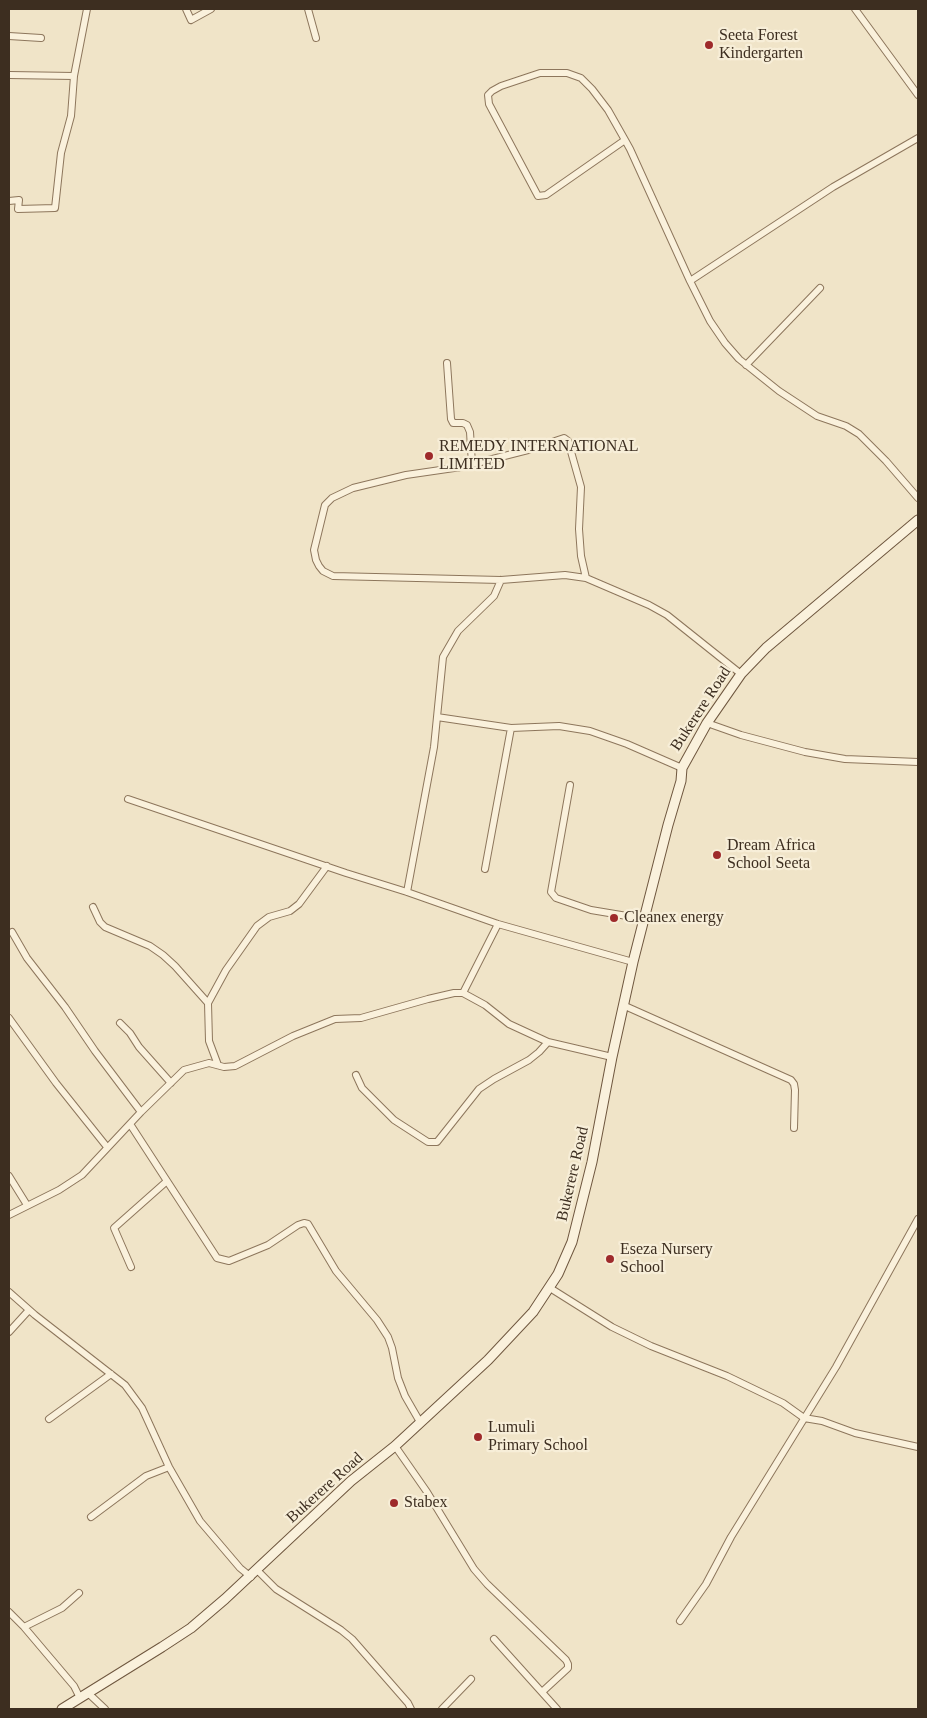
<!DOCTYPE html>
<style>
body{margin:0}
#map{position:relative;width:927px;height:1718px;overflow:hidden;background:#f0e4c8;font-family:"Times New Roman",serif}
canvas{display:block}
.frame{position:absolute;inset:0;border:10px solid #3d2e20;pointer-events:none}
</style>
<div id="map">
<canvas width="927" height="1718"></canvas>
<div class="frame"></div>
</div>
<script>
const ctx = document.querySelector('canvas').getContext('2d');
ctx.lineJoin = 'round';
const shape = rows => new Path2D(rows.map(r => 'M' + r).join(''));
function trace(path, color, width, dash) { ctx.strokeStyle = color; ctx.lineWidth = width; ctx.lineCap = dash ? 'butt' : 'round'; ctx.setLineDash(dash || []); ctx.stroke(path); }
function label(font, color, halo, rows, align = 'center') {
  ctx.font = font + ' "Times New Roman",serif'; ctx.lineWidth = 4.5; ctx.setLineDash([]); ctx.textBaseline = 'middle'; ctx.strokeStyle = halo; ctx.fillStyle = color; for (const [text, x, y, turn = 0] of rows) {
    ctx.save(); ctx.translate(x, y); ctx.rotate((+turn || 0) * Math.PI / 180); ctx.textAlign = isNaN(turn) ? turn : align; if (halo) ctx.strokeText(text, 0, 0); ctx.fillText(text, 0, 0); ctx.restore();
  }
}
const minor = shape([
 [186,9,191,20,211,9],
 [308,9,316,38],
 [855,9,918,95],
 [9,36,41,38],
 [9,75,74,76],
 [625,140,546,195,538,196,489,104,488,95,492,91,501,86,540,73,567,73,581,78,592,89,608,110,625,140,630,149,690,281,710,321,725,343,739,359,779,391,817,416,846,426,859,434,886,461,918,498],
 [9,201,19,200,18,209,55,208,61,153,71,116,74,76,87,9],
 [690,281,833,187,918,138],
 [447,363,451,419,453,423,463,423,467,425,470,432,472,464],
 [746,365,820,288],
 [586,578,581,556,579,529,581,487,568,441,564,438,528,450,461,467,406,475,353,488,332,498,325,505,314,550,316,560,319,566,323,571,333,576,501,580,565,575,586,578,649,605,667,615,741,674],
 [437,717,511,728,559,726,590,731,627,744,682,768],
 [707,723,741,735,805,752,845,759,918,762],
 [570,785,551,892,556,898,591,910,645,919],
 [128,799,346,873,407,892,498,924,633,962],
 [485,869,511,728],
 [407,892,434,747,443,657,458,631,494,596,501,580],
 [93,907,100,922,105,927,150,946,163,955,175,966,208,1003,209,1041,218,1065],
 [12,932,27,958,65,1007,95,1051,141,1112],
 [463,993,498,924],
 [208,1003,226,970,257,926,269,917,290,911,299,904,327,866],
 [625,1006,791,1080,794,1084,795,1090,794,1128],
 [9,1018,56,1083,107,1147],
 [120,1023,130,1033,139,1047,171,1083],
 [356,1075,362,1088,394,1120,428,1142,437,1142,479,1089,494,1079,529,1060,539,1052,548,1042],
 [130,1124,217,1258,229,1261,268,1245,298,1225,304,1223,308,1224,336,1271,377,1320,388,1337,392,1348,398,1378,405,1396,420,1422],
 [9,1176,27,1205],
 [9,1215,59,1190,82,1175,141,1112,184,1070,209,1063,224,1067,235,1066,293,1036,335,1019,361,1018,428,999,454,993,463,993,485,1005,509,1024,548,1042,612,1057],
 [131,1267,114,1228,167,1181],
 [550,1288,612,1327,651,1346,727,1376,783,1403,804,1418,822,1421,855,1433,918,1447],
 [9,1292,35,1315,125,1385,142,1408,169,1467,200,1521,240,1568,251,1577],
 [9,1332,29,1310],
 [49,1419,111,1374],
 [395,1446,427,1492,474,1569,487,1584,566,1660,568,1664,568,1668,542,1692],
 [91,1517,146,1476,169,1467],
 [257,1570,276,1589,341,1630,352,1639,408,1703,411,1709],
 [9,1612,24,1627,74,1686,80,1698],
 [680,1621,706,1584,731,1537,836,1367,918,1219],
 [24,1627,62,1608,79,1593],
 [494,1639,557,1709],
 [88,1693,105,1709],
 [442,1709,471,1679]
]);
const secondary = shape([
 [62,1709,162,1647,191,1628,225,1599,351,1481,395,1446,488,1360,533,1312,558,1274,572,1242,592,1162,612,1057,633,962,668,825,681,781,682,768,707,723,741,674,766,648,918,520]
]);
trace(minor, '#8d765c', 8);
trace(secondary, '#6f573f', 11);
trace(minor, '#faf1dc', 6);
trace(secondary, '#faf1dc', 9);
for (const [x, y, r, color] of [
 [709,45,5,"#9e2a2b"],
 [429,456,5,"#9e2a2b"],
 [717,855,5,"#9e2a2b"],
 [614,918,5,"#9e2a2b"],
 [610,1259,5,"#9e2a2b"],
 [478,1437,5,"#9e2a2b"],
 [394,1503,5,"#9e2a2b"]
]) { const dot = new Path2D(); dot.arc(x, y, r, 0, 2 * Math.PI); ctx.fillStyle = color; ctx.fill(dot); trace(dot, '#f7eed8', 2); }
label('16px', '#3d2e20', '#f7eed8', [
 ["Seeta Forest",719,36],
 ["Kindergarten",719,54],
 ["REMEDY INTERNATIONAL",439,447],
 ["LIMITED",439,465],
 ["Dream Africa",727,846],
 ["School Seeta",727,864],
 ["Cleanex energy",624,918],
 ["Eseza Nursery",620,1250],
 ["School",620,1268],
 ["Lumuli",488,1428],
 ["Primary School",488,1446],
 ["Stabex",404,1503]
], 'left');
label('16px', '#3d2e20', '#f7eed8', [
 ["Bukerere Road",701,709,-57],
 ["Bukerere Road",573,1174,-77],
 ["Bukerere Road",325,1488,-42]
]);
</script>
